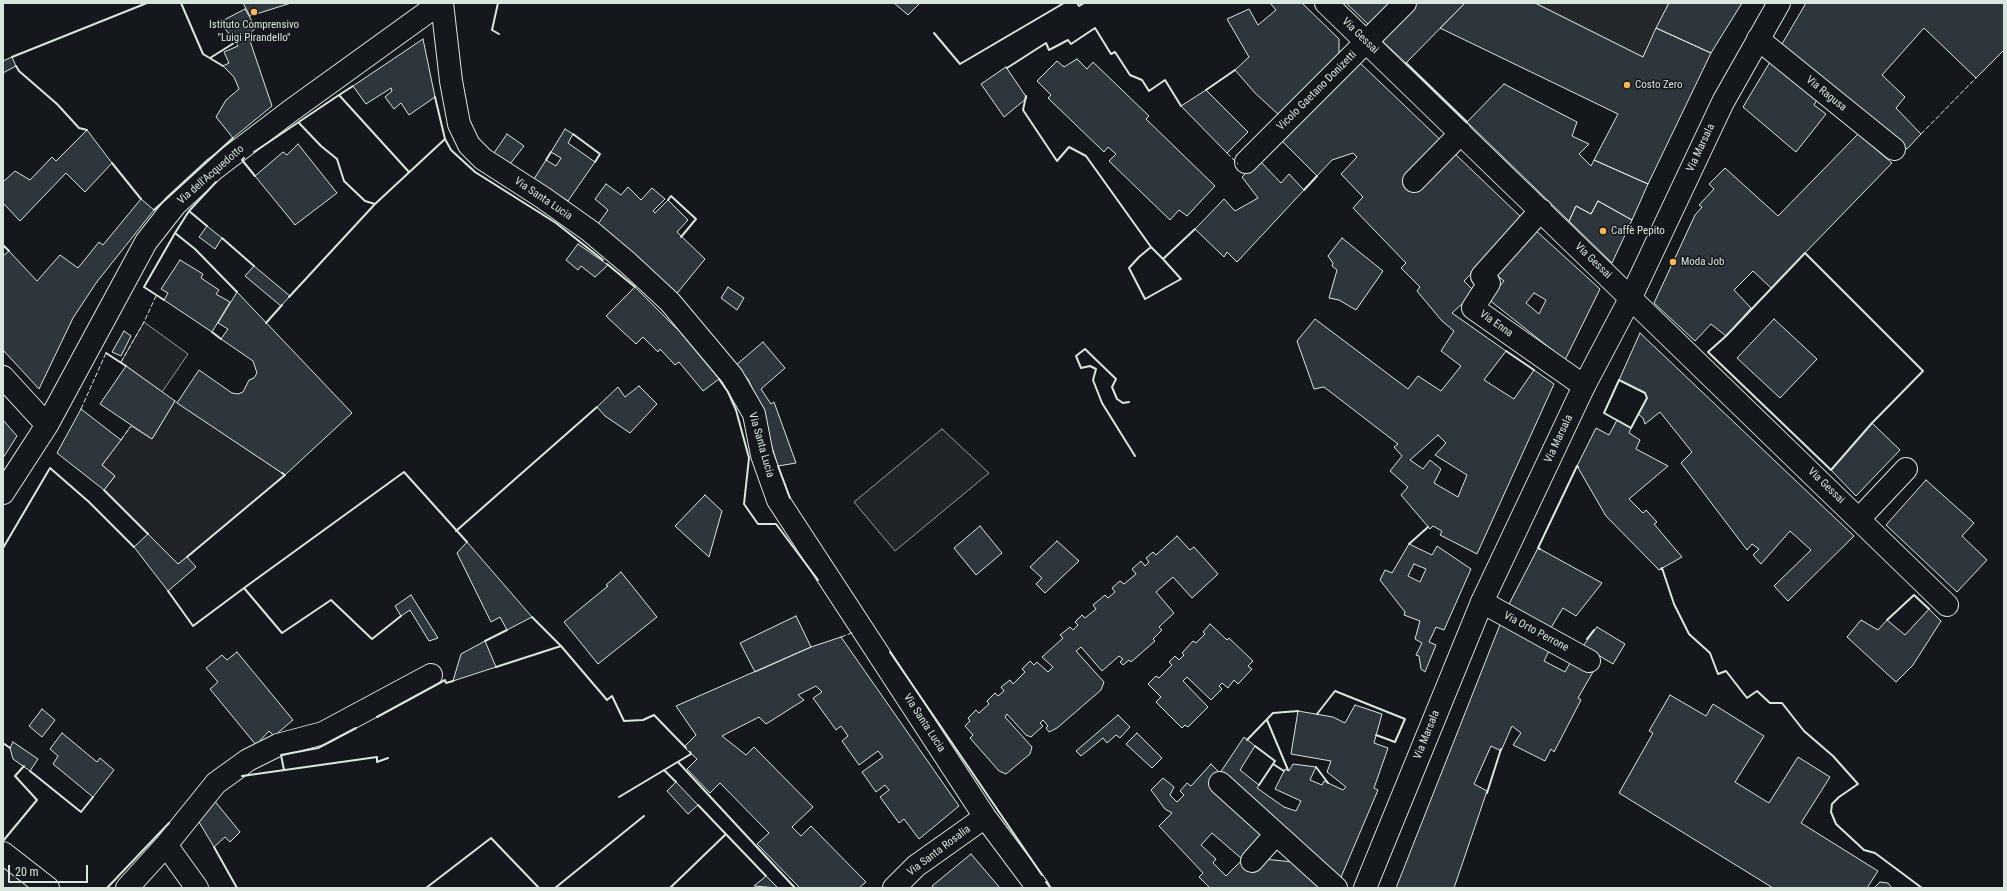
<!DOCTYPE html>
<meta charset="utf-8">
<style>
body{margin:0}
#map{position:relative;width:2007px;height:891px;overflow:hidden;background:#14181c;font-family:"Roboto Condensed",sans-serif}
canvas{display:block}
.frame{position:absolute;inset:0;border:4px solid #d8e6dc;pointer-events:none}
.scale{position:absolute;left:8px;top:865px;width:80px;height:18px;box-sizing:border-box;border:2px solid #d8e6dc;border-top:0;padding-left:5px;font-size:12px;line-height:14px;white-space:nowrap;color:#d8e6dc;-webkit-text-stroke:3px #14181c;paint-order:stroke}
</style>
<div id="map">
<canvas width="2007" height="891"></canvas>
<div class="frame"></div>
<div class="scale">20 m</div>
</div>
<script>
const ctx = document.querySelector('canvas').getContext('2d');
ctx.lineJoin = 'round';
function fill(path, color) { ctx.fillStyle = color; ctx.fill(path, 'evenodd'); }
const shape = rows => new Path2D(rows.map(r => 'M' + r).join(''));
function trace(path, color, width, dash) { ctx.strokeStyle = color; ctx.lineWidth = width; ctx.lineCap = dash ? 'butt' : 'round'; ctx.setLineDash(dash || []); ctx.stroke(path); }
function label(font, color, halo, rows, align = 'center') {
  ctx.font = font + ' "Roboto Condensed",sans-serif'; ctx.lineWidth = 3; ctx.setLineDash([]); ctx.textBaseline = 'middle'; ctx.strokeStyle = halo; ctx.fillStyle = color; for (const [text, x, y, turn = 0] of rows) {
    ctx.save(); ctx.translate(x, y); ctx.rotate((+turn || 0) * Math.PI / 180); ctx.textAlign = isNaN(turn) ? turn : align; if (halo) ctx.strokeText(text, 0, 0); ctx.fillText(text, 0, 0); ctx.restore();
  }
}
const green = shape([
 [144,322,188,354,162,392,121,362,144,322],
 [175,401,285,475,178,564,104,490,115,476,102,465,131,426,152,439,175,401],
 [942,429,989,473,895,551,854,502,942,429],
 [3,861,36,888,3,888,3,861]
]);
fill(green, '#202428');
trace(green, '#939e99', 1);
const parking = shape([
 [1535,3,1669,3,1643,57,1535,3]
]);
fill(parking, '#24282b');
trace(parking, '#939e99', 1);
const building = shape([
 [243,3,291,3,250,16,243,3],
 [894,3,920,3,908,15,894,3],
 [1270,3,1302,3,1339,39,1339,54,1279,115,1255,93,1235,70,1249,57,1227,19,1249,9,1258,25,1276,10,1270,3],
 [1346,3,1390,3,1369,25,1346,3],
 [1417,3,1465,3,1406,63,1381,40,1417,3],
 [1465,3,1535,3,1643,57,1656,28,1711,53,1648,184,1594,160,1618,114,1440,28,1465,3],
 [1669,3,1742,3,1711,53,1656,28,1669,3],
 [1806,3,2004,3,2004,50,1976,78,1924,28,1882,75,1905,97,1896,108,1921,134,1907,149,1782,44,1806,3],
 [245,9,256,28,248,35,272,106,233,138,216,117,226,100,239,89,234,77,223,66,229,63,224,52,238,46,220,22,245,9],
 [423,39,435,97,409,115,401,103,394,109,385,97,392,91,391,88,366,104,353,86,423,39],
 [12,57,16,66,3,73,3,61,12,57],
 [1077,59,1087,69,1093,62,1149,116,1146,119,1215,186,1187,216,1179,210,1170,220,1109,161,1116,154,1108,147,1104,152,1048,98,1051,95,1037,81,1057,61,1064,67,1077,59],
 [1358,61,1523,219,1464,281,1475,292,1452,313,1506,351,1484,380,1514,399,1534,370,1554,384,1477,554,1440,535,1442,531,1433,526,1430,529,1401,495,1408,487,1390,471,1402,456,1394,447,1398,444,1324,387,1314,389,1297,341,1315,319,1408,389,1418,376,1441,391,1461,366,1441,351,1454,331,1442,321,1417,291,1420,287,1401,268,1406,263,1353,208,1363,197,1341,174,1357,157,1353,153,1332,160,1317,176,1281,140,1358,61],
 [1438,435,1446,443,1435,455,1467,475,1458,497,1434,483,1441,469,1430,460,1423,469,1410,460,1438,435],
 [1770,62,1817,100,1814,105,1826,114,1796,152,1743,107,1770,62],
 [1006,67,1027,98,1004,117,981,84,1006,67],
 [1504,84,1577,122,1572,136,1589,144,1579,154,1591,166,1594,160,1648,184,1632,220,1598,201,1591,214,1576,206,1569,221,1467,122,1504,84],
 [1206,90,1248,132,1227,153,1181,106,1206,90],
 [565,129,573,134,568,143,595,162,568,201,534,179,546,160,556,166,561,158,551,152,565,129],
 [87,130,112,163,85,192,66,173,20,221,3,203,3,182,15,171,30,180,52,157,56,161,87,130],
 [507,134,524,146,510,164,494,153,507,134],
 [1858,134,1892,163,1771,288,1753,271,1734,290,1751,308,1726,336,1711,324,1695,341,1654,303,1695,215,1702,207,1699,205,1714,189,1709,184,1725,168,1778,216,1858,134],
 [298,144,337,193,295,225,255,176,283,152,287,155,298,144],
 [1259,160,1281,183,1289,174,1304,190,1237,262,1227,252,1224,257,1195,229,1224,199,1235,211,1258,198,1242,177,1259,160],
 [606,184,621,195,628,187,641,200,652,188,665,199,653,211,655,213,668,200,688,220,677,232,705,259,674,297,598,224,608,210,595,199,606,184],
 [141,199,154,210,96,283,73,318,39,389,3,350,3,256,9,251,37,281,60,255,78,268,99,242,103,245,141,199],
 [1598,201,1632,220,1612,263,1569,221,1576,206,1591,214,1598,201],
 [207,226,222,238,215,249,199,237,207,226],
 [1533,228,1600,289,1565,360,1488,299,1504,281,1494,273,1533,228],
 [1534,293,1546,300,1539,314,1526,303,1534,293],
 [1342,238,1383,271,1356,310,1339,300,1329,298,1337,270,1332,266,1333,263,1328,256,1342,238],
 [578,244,608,265,595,277,581,266,578,270,566,260,578,244],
 [180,260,203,274,201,278,219,290,216,294,230,302,212,332,164,300,168,293,161,289,180,260],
 [254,266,290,296,281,306,245,276,254,266],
 [635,287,680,332,719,379,703,391,679,362,675,365,660,349,658,352,643,337,636,344,606,316,635,287],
 [728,287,744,298,737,310,721,298,728,287],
 [237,292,352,413,285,475,177,403,199,370,232,393,238,394,243,392,249,380,254,378,257,373,253,361,221,339,228,329,218,323,237,292],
 [1774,319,1817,359,1780,398,1737,358,1774,319],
 [124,331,131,336,121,356,112,352,124,331],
 [1640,333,1854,536,1788,601,1774,586,1811,550,1790,531,1761,564,1753,555,1759,549,1752,544,1747,550,1681,463,1692,452,1660,412,1645,424,1643,418,1638,414,1647,398,1645,393,1619,380,1640,333],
 [763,342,785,368,761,389,771,404,774,402,796,463,778,466,756,396,748,379,736,365,763,342],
 [126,366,175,401,152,439,100,404,126,366],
 [639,386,657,404,630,433,605,416,597,407,618,387,625,397,639,386],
 [81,409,121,440,102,465,115,476,104,490,57,453,81,409],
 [3,420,17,436,3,458,3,420],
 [1617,420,1631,428,1629,433,1640,440,1636,449,1668,466,1629,499,1643,513,1646,510,1657,522,1654,524,1682,557,1659,570,1606,516,1577,466,1596,428,1609,435,1617,420],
 [1872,423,1900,450,1856,496,1831,470,1872,423],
 [1926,480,1974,523,1962,536,1987,560,1957,592,1886,525,1926,480],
 [705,495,722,511,709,557,675,526,705,495],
 [980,526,1002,553,976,575,954,548,980,526],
 [148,534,178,564,187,557,196,567,168,591,134,547,148,534],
 [1177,536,1190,550,1194,547,1218,574,1192,598,1173,577,1156,592,1174,613,1159,627,1162,630,1153,639,1155,641,1131,662,1129,660,1123,665,1120,662,1123,659,1119,656,1102,671,1081,647,1076,651,1104,682,1101,690,1057,728,1049,732,1046,728,1048,726,1043,720,1040,723,1043,726,1031,737,1026,735,1007,714,1005,717,1032,747,1030,754,1006,774,999,771,970,738,973,735,965,726,970,721,968,718,976,710,979,713,989,704,987,701,995,693,998,696,1004,691,1001,687,1010,680,1013,684,1025,672,1022,669,1030,661,1034,665,1037,662,1048,672,1053,667,1042,657,1063,638,1060,635,1070,627,1073,630,1078,625,1075,622,1082,615,1085,618,1096,609,1093,605,1105,595,1108,598,1115,592,1112,588,1120,581,1124,584,1136,574,1132,569,1141,561,1145,566,1149,562,1146,558,1153,552,1156,555,1177,536],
 [1057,541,1079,561,1045,593,1036,584,1042,578,1030,567,1057,541],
 [467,542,532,617,507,630,500,617,491,622,457,553,467,542],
 [1409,544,1432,555,1437,546,1471,569,1444,630,1436,627,1429,642,1436,645,1425,672,1421,669,1419,656,1416,655,1422,643,1415,639,1420,621,1404,615,1405,612,1380,580,1385,570,1392,573,1409,544],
 [1414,564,1426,569,1420,582,1408,576,1414,564],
 [1538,548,1602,583,1576,616,1563,608,1549,631,1507,608,1538,548],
 [621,572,657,617,598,664,564,622,608,586,606,585,621,572],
 [411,595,438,638,429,641,410,610,401,616,395,606,411,595],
 [1929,609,1941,621,1913,665,1896,682,1847,637,1861,620,1878,630,1887,620,1905,635,1929,609],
 [796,616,811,647,755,672,740,643,796,616],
 [1501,622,1551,647,1544,661,1565,672,1572,659,1593,672,1578,698,1581,700,1554,752,1551,749,1545,761,1513,745,1521,733,1512,726,1501,751,1491,746,1474,784,1487,791,1454,888,1396,888,1501,622],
 [1210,624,1227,640,1229,638,1253,661,1248,666,1252,669,1238,684,1234,680,1228,688,1222,683,1219,686,1222,689,1211,700,1187,677,1183,681,1208,707,1188,727,1185,725,1182,728,1156,702,1161,697,1148,684,1156,676,1159,678,1172,665,1169,662,1175,656,1179,660,1184,655,1182,653,1193,641,1196,643,1205,634,1203,632,1210,624],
 [1597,627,1625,644,1613,664,1583,646,1597,627],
 [841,637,959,806,919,839,904,819,899,823,880,797,889,790,885,785,876,792,862,772,883,757,878,751,859,765,842,741,848,736,841,726,836,730,813,698,822,692,816,686,798,695,804,700,766,724,759,717,722,736,746,755,754,747,813,807,792,827,801,836,811,826,866,882,859,888,800,888,757,844,769,833,720,783,710,793,687,769,697,759,684,747,696,735,676,706,811,647,841,637],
 [485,641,496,667,453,681,461,654,485,641],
 [237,652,293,720,274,736,269,731,256,745,210,689,218,682,206,668,222,655,227,660,237,652],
 [1670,695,1706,716,1713,704,1764,736,1735,782,1769,803,1798,757,1830,777,1801,823,1878,871,1867,888,1773,888,1619,793,1653,733,1649,731,1670,695],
 [1355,705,1382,714,1374,743,1388,748,1374,788,1378,790,1339,882,1220,773,1244,737,1255,746,1240,770,1259,785,1257,788,1284,807,1296,811,1301,801,1275,789,1285,769,1289,771,1293,764,1316,767,1310,780,1322,785,1324,781,1343,790,1346,787,1327,772,1331,761,1291,754,1298,711,1333,717,1345,723,1355,705],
 [42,709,55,720,42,737,29,726,42,709],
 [1118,715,1130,727,1120,738,1116,735,1107,743,1103,738,1081,756,1076,751,1118,715],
 [62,733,97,762,100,758,114,770,93,797,53,764,58,756,50,749,62,733],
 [1137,733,1162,758,1152,768,1126,744,1137,733],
 [13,742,38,759,30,771,13,759,10,748,13,742],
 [1211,764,1220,773,1209,784,1265,835,1242,859,1212,833,1201,845,1216,859,1213,863,1226,876,1241,861,1254,871,1264,859,1293,862,1319,888,1210,888,1199,877,1203,873,1159,826,1172,813,1165,809,1151,790,1163,778,1174,787,1170,795,1177,802,1184,795,1180,791,1187,783,1191,786,1211,764],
 [676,782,698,805,688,814,667,791,676,782],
 [213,799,240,832,230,842,225,837,214,847,196,817,213,799],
 [971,854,1000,888,934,888,932,886,971,854],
 [766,876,778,888,754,886,766,876],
 [1880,882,1888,883,1892,888,1874,888,1880,882]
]);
fill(building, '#2c363c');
trace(building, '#d8e6dc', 1);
const street = shape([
 [442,3,451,81,459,124,469,145,483,159,542,197,590,231,628,263,670,302,732,376,754,414,762,455,778,500,985,817,1038,888],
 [1326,3,1947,605],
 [1758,39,1894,149],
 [1246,162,1405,3],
 [1414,181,1461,133],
 [1541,210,1482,276,1489,283,1473,308,1584,386],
 [3,377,47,425],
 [3,493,47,425,146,242,175,205,214,169,289,112,440,3],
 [1859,519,1906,469],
 [1482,602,1589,661],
 [1220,783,1336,888],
 [166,845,197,888],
 [3,853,48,888],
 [1252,861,1276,834],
 [127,888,166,845,216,783,248,760,278,745,323,733,431,675],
 [894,888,916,866,985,817]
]);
const secondary = shape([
 [1365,888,1482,602,1584,386,1631,297,1723,102,1779,3]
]);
trace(street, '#d8e6dc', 24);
trace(secondary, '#d8e6dc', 24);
trace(street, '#14181c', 22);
trace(secondary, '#14181c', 22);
trace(shape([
 [1921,134,1976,78],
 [1227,153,1238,164],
 [121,362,144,322,156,296],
 [81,409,106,353],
 [121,440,131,426],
 [841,637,854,632]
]), '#d8e6dc', 1, [5, 2]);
trace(shape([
 [181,3,203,54,223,66],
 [498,3,492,30,499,34],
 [1077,3,1079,6,1084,3],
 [934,33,960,64,1064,3],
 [12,57,147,3],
 [210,58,234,43],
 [1406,63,1467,122],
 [16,66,19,71,57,104,79,128,87,130],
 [1007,68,1046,43,1049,50,1068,40,1071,44,1095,28,1111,54,1115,52,1130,75,1142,80,1149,91,1165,80,1181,106],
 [1206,90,1235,70],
 [339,95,353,86],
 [1026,96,1023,110,1057,161,1069,147,1086,156,1151,247,1163,259,1195,229],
 [435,97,445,139,451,150,475,172,556,223,603,260],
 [299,123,321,146,337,159,344,181,365,201,375,204],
 [573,134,600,154,595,162],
 [254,152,339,95,409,172],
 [244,158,242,160,255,176],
 [546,160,551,152],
 [112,163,141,199],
 [1304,190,1317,176],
 [668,200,671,196,696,219,681,237],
 [154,210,233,138],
 [189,211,216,182],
 [175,233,189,211,207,226],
 [222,238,254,266],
 [3,245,9,251],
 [1151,247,1139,257,1129,268,1145,299,1181,279,1163,259],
 [1805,253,1923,371,1872,423,1831,470,1708,352,1726,336,1805,253],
 [607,264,635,287],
 [289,297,375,204,445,139],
 [164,300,144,287,175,233,195,249,237,292],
 [266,323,282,305],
 [212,332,221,339],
 [1506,351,1534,370],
 [106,353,126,366],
 [719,379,728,392,736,410,749,458,744,504,758,524,776,524,818,580],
 [1619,380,1645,393,1647,398,1631,428,1604,413,1619,380],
 [1129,402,1123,403,1117,399,1112,387,1116,379,1085,349,1076,356,1081,368,1090,366,1096,369,1093,380,1102,403,1135,456],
 [778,466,790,498],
 [104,490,148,534],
 [456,531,597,407],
 [1409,544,1428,527],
 [3,548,50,468,89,502,134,547],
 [1540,549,1538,548,1577,466,1578,467],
 [187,557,285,475,282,473],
 [1661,569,1662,568,1674,604,1689,634,1710,653,1718,674,1726,671,1747,698,1757,691,1770,703,1782,703,1804,731,1833,756,1858,784,1839,797,1832,804,1831,812,1836,824,1864,850,1875,853,1922,888],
 [244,588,404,472,467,542],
 [168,591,193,626,244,588,282,633,331,600,372,639,401,616],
 [1887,620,1914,595,1929,609],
 [1587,639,1594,630],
 [485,641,507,630],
 [561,646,607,700,612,696,624,721,643,720,654,715,686,748],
 [890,652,1042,875],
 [496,667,561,646,532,617],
 [1317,714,1335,691,1405,719,1395,742,1376,735],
 [377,717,445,680,446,683,453,681],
 [1267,720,1288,770],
 [1247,740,1273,713,1298,711],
 [3,743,10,748],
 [1255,746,1275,761,1259,785],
 [678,762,795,888],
 [1273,764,1284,771],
 [1316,767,1328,783],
 [284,770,281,755,318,748,356,728],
 [664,770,676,782],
 [30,771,81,812,93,797],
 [242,776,377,757,377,762,388,758],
 [1487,793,1501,749],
 [619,797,691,754,690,752],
 [698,805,766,876],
 [3,841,37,800,15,776,24,766],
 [214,847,237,888],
 [1046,882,1051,888],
 [107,888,169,823],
 [426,888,491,838,539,888],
 [555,888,644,816],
 [670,888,726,834]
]), '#d8e6dc', 2);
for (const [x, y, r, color] of [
 [254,12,4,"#ffb74d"],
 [1627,85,4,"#ffb74d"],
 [1603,231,4,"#ffb74d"],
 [1673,262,4,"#ffb74d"]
]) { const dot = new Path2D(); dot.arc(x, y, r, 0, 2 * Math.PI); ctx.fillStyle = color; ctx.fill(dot); trace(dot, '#14181c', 1.5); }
label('11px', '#d8e6dc', '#14181c', [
 ["Istituto Comprensivo",254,25,"center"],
 ["\"Luigi Pirandello\"",254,38,"center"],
 ["Costo Zero",1635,85],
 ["Caffè Pepito",1611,231],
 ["Moda Job",1681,262]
], 'left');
label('11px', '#d8e6dc', '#14181c', [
 ["Via Gessai",1360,36,44],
 ["Vicolo Gaetano Donizetti",1317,91,-45],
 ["Via Ragusa",1826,94,39],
 ["Via Marsala",1701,148,-65],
 ["Via dell'Acquedotto",211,175,-41],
 ["Via Santa Lucia",543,199,34],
 ["Via Gessai",1593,261,44],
 ["Via Enna",1496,324,35],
 ["Via Marsala",1559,439,-65],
 ["Via Santa Lucia",761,445,74],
 ["Via Gessai",1826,486,44],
 ["Via Orto Perrone",1536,632,28],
 ["Via Santa Lucia",924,723,57],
 ["Via Marsala",1427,735,-68],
 ["Via Santa Rosalia",939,851,-37]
]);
</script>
